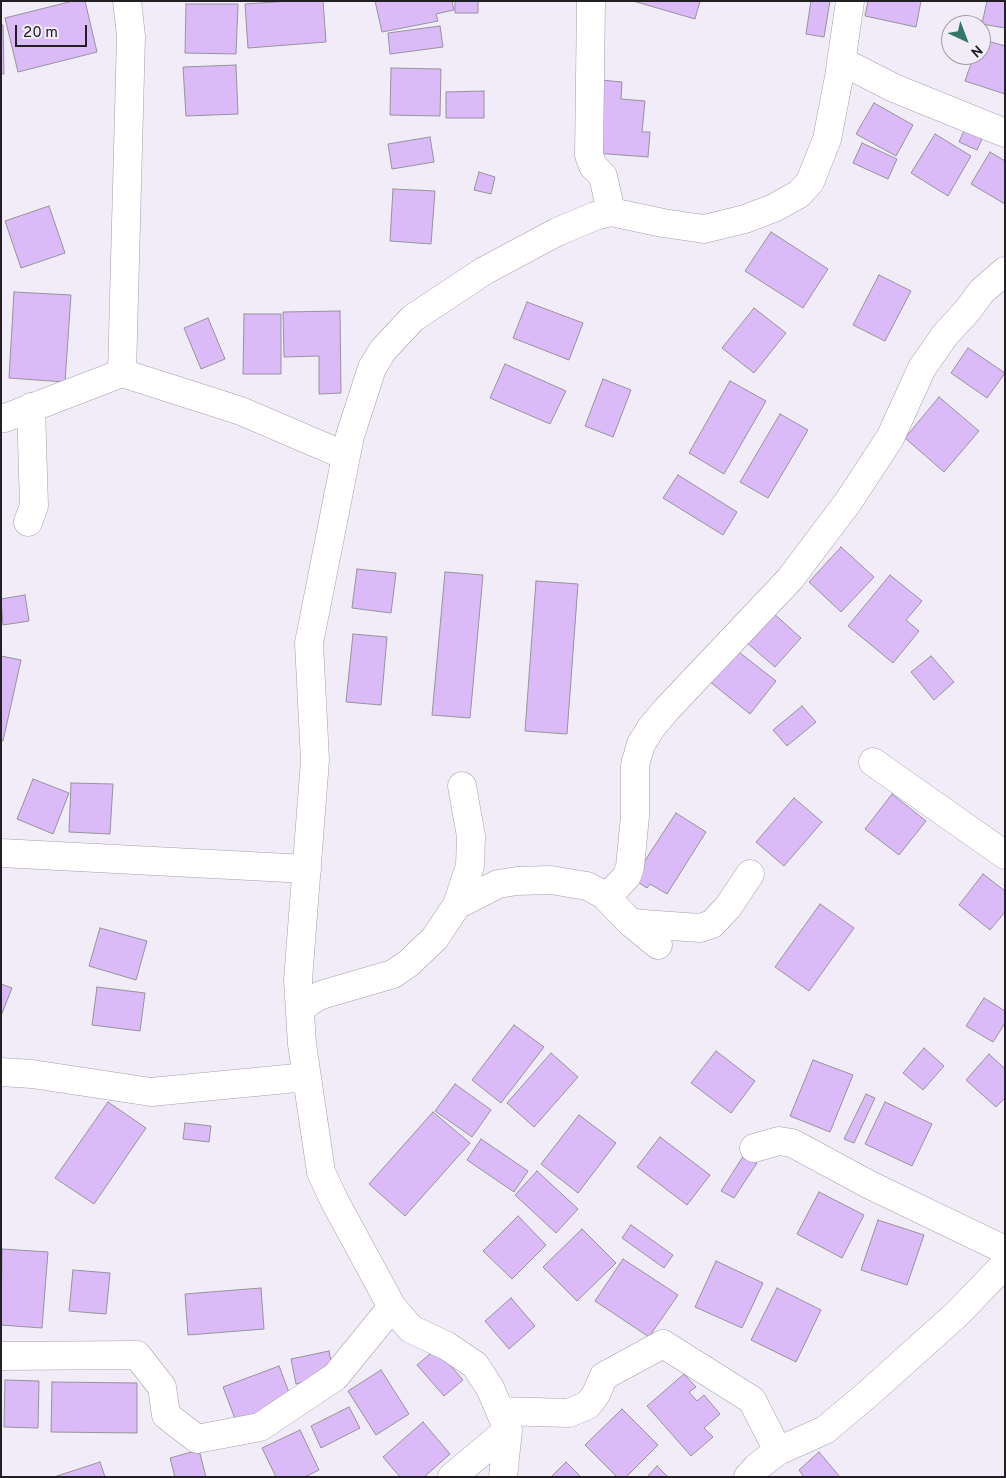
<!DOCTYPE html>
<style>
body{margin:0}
#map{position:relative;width:1006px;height:1478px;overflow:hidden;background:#f2ecf8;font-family:Overpass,sans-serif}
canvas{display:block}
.frame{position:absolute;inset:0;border:2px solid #222024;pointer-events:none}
.north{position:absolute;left:941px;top:15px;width:50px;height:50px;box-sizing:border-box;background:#f2ecf8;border:1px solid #9f9aa3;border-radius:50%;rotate:137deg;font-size:14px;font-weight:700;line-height:20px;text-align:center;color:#222024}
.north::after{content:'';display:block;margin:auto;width:18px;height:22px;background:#34786a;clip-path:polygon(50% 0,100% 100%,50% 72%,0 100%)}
.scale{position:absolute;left:15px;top:25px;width:72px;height:22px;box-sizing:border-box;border:2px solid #222024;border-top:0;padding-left:6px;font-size:15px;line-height:18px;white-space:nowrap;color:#222024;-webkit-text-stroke:4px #f2ecf8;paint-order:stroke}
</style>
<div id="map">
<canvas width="1006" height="1478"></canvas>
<div class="frame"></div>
<div class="north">N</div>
<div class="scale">20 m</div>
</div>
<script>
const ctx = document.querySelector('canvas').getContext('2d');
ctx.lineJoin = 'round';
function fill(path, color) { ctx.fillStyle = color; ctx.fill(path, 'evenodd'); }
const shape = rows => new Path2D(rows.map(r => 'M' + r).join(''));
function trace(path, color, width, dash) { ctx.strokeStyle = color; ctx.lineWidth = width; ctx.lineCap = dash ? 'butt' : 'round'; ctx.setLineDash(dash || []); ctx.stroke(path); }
const building = shape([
 [73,1,85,1,97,52,18,72,5,18,73,1],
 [290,1,323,1,326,42,248,48,245,4,290,1],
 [375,1,452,1,454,10,436,14,438,21,382,32,375,1],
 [455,1,478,1,478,13,455,13,455,1],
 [633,1,700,1,695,19,633,1],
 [811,1,830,1,824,37,806,34,811,1],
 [868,1,921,1,916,27,865,16,868,1],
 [987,1,1005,1,1005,28,982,24,987,1],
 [186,4,238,4,236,54,185,53,186,4],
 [1,25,3,25,4,74,1,74,1,25],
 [440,26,443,47,390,54,388,33,440,26],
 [981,39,1005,46,1005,94,965,81,974,55,981,55,981,39],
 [236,65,238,114,186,116,183,67,236,65],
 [391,68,441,69,440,116,390,115,391,68],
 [601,80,622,82,621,99,645,101,642,132,650,132,648,157,595,153,601,80],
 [484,91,484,118,446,118,446,92,484,91],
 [874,103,913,125,896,156,856,134,874,103],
 [966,126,984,134,977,150,959,142,966,126],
 [935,134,971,156,948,196,911,173,935,134],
 [430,137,434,162,392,169,388,144,430,137],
 [862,143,897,159,888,179,853,163,862,143],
 [990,152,1005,161,1005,204,971,184,990,152],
 [479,172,495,177,491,194,474,190,479,172],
 [393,189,435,191,431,244,390,241,393,189],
 [49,206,65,253,21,268,5,221,49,206],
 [771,232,828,269,803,308,745,271,771,232],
 [879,275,911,291,885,341,853,325,879,275],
 [14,292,71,295,65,382,9,378,14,292],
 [527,302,583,323,569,360,513,338,527,302],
 [754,308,786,333,754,373,722,348,754,308],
 [340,311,341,393,319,394,319,356,284,357,283,312,340,311],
 [244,314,281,314,281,374,243,374,244,314],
 [208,318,225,359,201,369,184,328,208,318],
 [968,348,1005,373,987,398,951,373,968,348],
 [505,364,566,391,550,424,490,398,505,364],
 [603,379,631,390,613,437,585,426,603,379],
 [730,381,766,401,724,474,689,453,730,381],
 [939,397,979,431,944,472,905,438,939,397],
 [780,414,808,430,768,498,740,482,780,414],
 [678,475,737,512,723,535,663,498,678,475],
 [841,547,874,577,841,612,809,582,841,547],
 [357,569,396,573,391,613,352,608,357,569],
 [445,572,483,575,470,718,432,715,445,572],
 [890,575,922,601,906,620,919,631,893,663,848,626,890,575],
 [536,581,578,584,567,734,525,731,536,581],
 [25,595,29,621,3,625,1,599,25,595],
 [772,612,801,638,775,667,746,642,772,612],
 [353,634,387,637,381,705,346,702,353,634],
 [735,649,776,681,750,714,709,681,735,649],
 [1,656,21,660,3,741,1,740,1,656],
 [931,656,954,682,934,700,911,672,931,656],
 [802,706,816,722,787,746,773,730,802,706],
 [33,779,69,793,53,834,17,819,33,779],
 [71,783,113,784,110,834,69,832,71,783],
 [892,794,926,821,899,855,865,829,892,794],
 [794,798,822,822,784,866,756,842,794,798],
 [676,813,706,832,667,894,650,884,647,888,633,879,676,813],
 [983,874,1005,891,1005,912,990,930,959,905,983,874],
 [820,904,854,928,809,991,775,967,820,904],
 [100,928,147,941,136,980,89,966,100,928],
 [1,984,12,988,1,1016,1,984],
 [97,987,145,993,140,1031,92,1025,97,987],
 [984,998,1005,1011,1005,1023,993,1042,966,1026,984,998],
 [514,1025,544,1047,501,1103,472,1080,514,1025],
 [924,1048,944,1066,923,1090,903,1073,924,1048],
 [716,1051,755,1081,731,1113,691,1083,716,1051],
 [551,1053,578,1077,534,1127,507,1103,551,1053],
 [989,1054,1005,1069,1005,1098,996,1107,966,1080,989,1054],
 [813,1060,853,1075,830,1132,790,1116,813,1060],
 [455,1084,491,1110,472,1137,435,1111,455,1084],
 [866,1094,875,1098,854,1143,844,1139,866,1094],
 [108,1102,146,1128,94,1204,55,1178,108,1102],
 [885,1102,932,1124,912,1166,865,1144,885,1102],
 [433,1112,470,1143,405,1216,369,1184,433,1112],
 [579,1115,616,1143,578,1193,541,1164,579,1115],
 [185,1123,211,1126,209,1142,183,1139,185,1123],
 [660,1137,710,1175,687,1205,637,1167,660,1137],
 [481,1139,528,1171,514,1192,467,1160,481,1139],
 [744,1155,757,1163,734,1198,721,1191,744,1155],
 [537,1171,578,1209,556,1233,515,1195,537,1171],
 [819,1192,864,1215,842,1258,797,1234,819,1192],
 [518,1216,546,1245,512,1279,483,1251,518,1216],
 [878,1220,924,1235,907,1285,861,1270,878,1220],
 [631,1225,673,1255,664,1268,622,1238,631,1225],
 [582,1229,616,1263,577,1301,543,1267,582,1229],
 [2,1249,48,1252,42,1328,1,1325,2,1249],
 [623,1259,678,1295,649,1337,595,1301,623,1259],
 [716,1261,763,1283,742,1328,695,1307,716,1261],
 [73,1270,110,1273,106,1314,69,1311,73,1270],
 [261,1288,264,1329,188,1335,185,1294,261,1288],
 [777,1288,821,1310,796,1362,751,1340,777,1288],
 [511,1298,535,1326,509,1349,485,1321,511,1298],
 [436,1349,463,1380,444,1396,417,1365,436,1349],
 [329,1351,334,1376,296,1384,291,1359,329,1351],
 [279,1366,293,1403,237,1424,223,1387,279,1366],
 [381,1370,409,1414,376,1435,348,1391,381,1370],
 [684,1374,696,1387,689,1392,697,1401,704,1395,720,1414,704,1428,713,1437,691,1456,647,1406,684,1374],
 [5,1380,39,1381,38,1428,4,1427,5,1380],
 [52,1382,137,1383,137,1433,51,1432,52,1382],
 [349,1407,360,1428,321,1448,311,1426,349,1407],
 [622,1409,658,1445,626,1477,617,1477,585,1445,622,1409],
 [423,1422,450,1454,424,1477,400,1477,383,1457,423,1422],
 [300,1430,319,1470,305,1477,276,1477,262,1448,300,1430],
 [199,1450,206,1477,175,1477,170,1458,199,1450],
 [819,1452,840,1477,804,1477,799,1470,819,1452],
 [100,1462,105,1477,54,1477,100,1462],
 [566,1462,581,1477,551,1477,566,1462],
 [657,1466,668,1477,647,1477,657,1466]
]);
fill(building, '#dabbf7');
trace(building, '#97929c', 1);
const minor = shape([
 [591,1,589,155,593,166,603,176,611,212],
 [841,61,894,88,1005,133],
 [122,373,131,36,127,1],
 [1,418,5,418,122,373,241,411,346,456],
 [28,522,34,506,31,407],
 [873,762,1005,855],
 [1,853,307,869],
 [604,895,611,893,627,876,630,867,635,816,635,765,641,744,651,728,666,710,790,579,848,502,890,438,922,368,945,335,968,310,981,292,1005,271],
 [457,905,498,884,517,881,551,880,587,886,604,895,630,922,658,945],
 [630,922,643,924,700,928,712,924,728,907,750,874],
 [300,1010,309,1002,321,995,393,974,409,963,435,938,457,905,470,866,471,836,462,786],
 [1,1072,32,1074,151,1092,307,1077],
 [754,1148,779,1141,792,1143,870,1185,1005,1250],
 [1,1356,137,1355,162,1387,166,1415,197,1439,260,1427,335,1377,392,1307],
 [500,1411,569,1413,588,1405,596,1394,604,1376,663,1344,752,1400,778,1451],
 [452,1477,508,1430],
 [503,1477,508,1430,490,1388,475,1365,447,1346,411,1329,392,1307,334,1200,321,1172,302,1044,298,980,315,760,309,643,350,436,372,368,383,350,413,318,484,271,557,232,595,216,611,212,663,223,704,229,745,219,774,208,799,194,810,182,827,139,839,77,850,1],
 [748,1477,757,1467,778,1451,825,1430,869,1393,958,1313,1005,1264]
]);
trace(minor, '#a49fa9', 29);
trace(minor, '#fff', 28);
</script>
